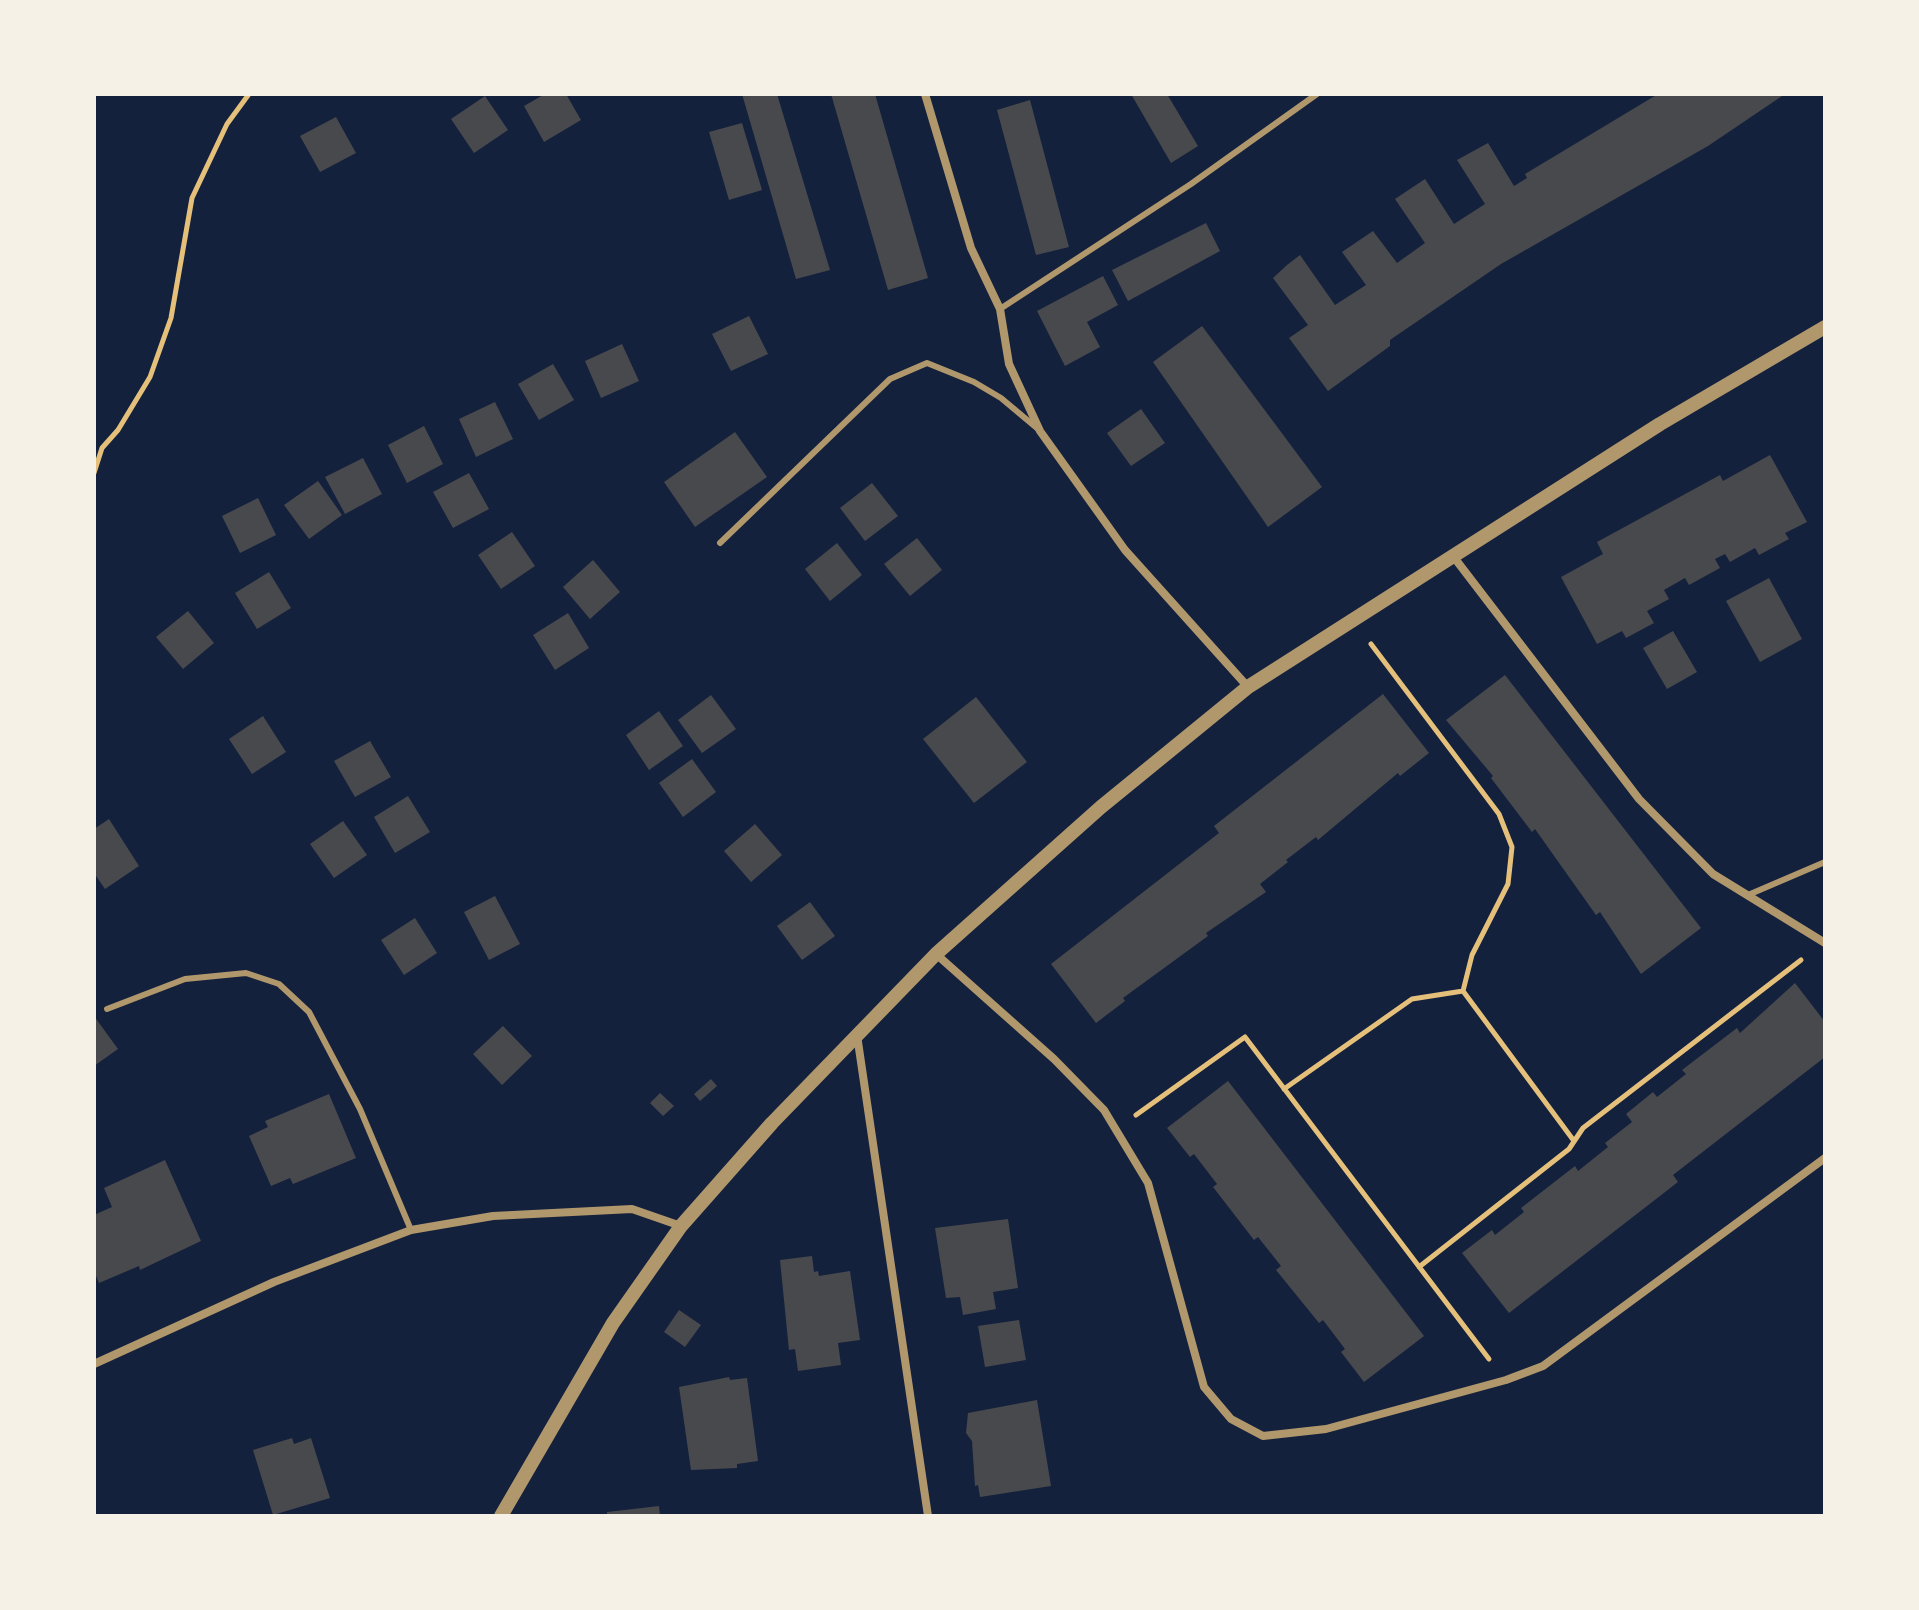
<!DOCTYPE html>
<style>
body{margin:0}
#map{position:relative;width:1919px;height:1610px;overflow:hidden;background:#14213d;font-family:"Nunito Sans",sans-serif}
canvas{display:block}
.frame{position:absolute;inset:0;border:96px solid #f6f1e7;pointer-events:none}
</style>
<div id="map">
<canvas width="1919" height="1610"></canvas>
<div class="frame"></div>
</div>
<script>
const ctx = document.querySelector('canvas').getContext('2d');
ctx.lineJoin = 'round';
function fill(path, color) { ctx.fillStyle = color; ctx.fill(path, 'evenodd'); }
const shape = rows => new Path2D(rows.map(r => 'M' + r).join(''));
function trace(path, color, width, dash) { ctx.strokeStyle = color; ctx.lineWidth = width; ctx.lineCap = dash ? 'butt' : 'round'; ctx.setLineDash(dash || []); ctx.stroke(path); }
fill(shape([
 [545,94,566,94,581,120,544,142,524,106],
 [742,94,777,94,830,270,796,279],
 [831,94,875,94,928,278,888,290],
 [1131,94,1167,94,1198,146,1171,163],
 [1658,94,1785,94,1708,146,1501,264,1390,340,1390,346,1328,391,1289,338,1308,325,1273,278,1287,265,1300,255,1335,305,1366,285,1342,252,1373,231,1397,263,1425,243,1395,199,1425,179,1454,224,1485,204,1457,160,1488,143,1514,186,1527,178,1525,174],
 [485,96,508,130,474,153,451,119],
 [1030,100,1069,247,1036,255,997,110],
 [336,117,356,153,320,172,300,136],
 [742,123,762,190,729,200,709,132],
 [1206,223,1220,251,1128,301,1112,270],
 [1103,276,1118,305,1087,322,1100,347,1065,366,1037,311],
 [749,316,768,354,731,371,712,334],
 [1202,326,1322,487,1268,527,1153,362],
 [622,344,639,381,601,398,585,361],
 [553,364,574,400,539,420,518,384],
 [495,402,513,439,476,457,459,419],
 [1141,409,1165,443,1131,466,1107,433],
 [424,426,443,464,407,483,388,445],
 [735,432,767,477,695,527,664,482],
 [1770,455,1807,522,1785,533,1789,539,1759,555,1755,548,1730,562,1725,554,1715,559,1720,568,1689,585,1685,578,1664,590,1669,599,1647,611,1654,623,1626,638,1622,631,1597,644,1561,577,1603,554,1597,542,1720,475,1723,481],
 [363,458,382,494,345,514,325,477],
 [469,473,489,509,453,528,433,492],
 [318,481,342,515,309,539,284,505],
 [872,483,898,516,865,541,840,508],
 [258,498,276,535,240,553,222,516],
 [512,532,535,566,501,589,478,555],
 [917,538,942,570,910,596,884,564],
 [837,543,862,575,830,601,805,569],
 [593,560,620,592,590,619,563,587],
 [269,572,291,608,257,629,235,593],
 [1769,578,1802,639,1760,662,1726,601],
 [188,611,214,643,183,669,156,637],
 [568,613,589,648,555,670,533,635],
 [1673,631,1697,672,1667,689,1643,648],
 [1505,675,1701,928,1641,974,1600,912,1596,915,1535,829,1532,832,1491,778,1493,776,1446,720],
 [1383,694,1429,753,1400,776,1398,773,1318,840,1316,837,1286,860,1288,862,1260,884,1266,892,1206,933,1208,936,1123,998,1125,1001,1096,1023,1051,964,1219,833,1214,826],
 [711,695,736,729,702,753,678,720],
 [976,697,1027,762,974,803,923,739],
 [659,711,683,746,649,770,626,735],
 [263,716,286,752,252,774,229,739],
 [370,741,391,777,355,797,334,761],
 [692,759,716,792,683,817,659,783],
 [408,796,430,832,395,853,374,817],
 [109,819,139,866,105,889,94,873,94,829],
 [343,821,367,855,334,878,310,844],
 [755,824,782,855,751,882,724,851],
 [495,896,520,944,489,960,464,912],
 [810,902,835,936,802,960,777,926],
 [415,918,437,953,404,975,381,940],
 [1795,983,1825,1022,1825,1057,1673,1175,1678,1182,1509,1313,1462,1253,1492,1230,1495,1235,1524,1212,1521,1208,1575,1166,1578,1171,1608,1147,1605,1143,1632,1122,1626,1114,1653,1092,1657,1097,1686,1074,1682,1070,1737,1028,1740,1033],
 [94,1016,118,1049,94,1066],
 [503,1026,532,1056,502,1085,473,1054],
 [711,1079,717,1086,700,1101,694,1094],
 [1228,1081,1424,1336,1364,1382,1341,1352,1345,1349,1323,1320,1319,1323,1276,1270,1281,1266,1258,1237,1254,1240,1213,1187,1217,1184,1194,1154,1190,1157,1167,1128],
 [660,1093,674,1106,663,1116,650,1103],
 [329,1094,356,1158,293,1184,290,1178,271,1186,249,1136,268,1127,265,1121],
 [165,1160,201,1241,140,1270,139,1266,99,1283,94,1271,94,1215,112,1207,104,1188],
 [1008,1219,1018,1288,993,1292,996,1309,963,1315,960,1297,946,1298,935,1228],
 [812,1256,814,1272,818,1271,819,1276,850,1271,860,1340,838,1343,841,1365,798,1371,795,1349,789,1350,780,1260],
 [679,1310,701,1325,685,1347,664,1332],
 [1019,1320,1026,1360,985,1367,978,1326],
 [729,1377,730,1380,747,1378,758,1461,737,1464,737,1468,691,1470,679,1387],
 [1037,1400,1051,1486,980,1497,978,1485,975,1486,972,1441,966,1433,968,1413],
 [292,1438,294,1444,311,1438,330,1498,273,1515,253,1450],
 [659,1506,660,1516,607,1516,607,1512]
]), '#48494c');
trace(shape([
 [94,473,102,448,118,430,150,377,171,318,192,198,227,124,249,94],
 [1371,644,1499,814,1512,847,1508,884,1472,955,1463,991],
 [1284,1089,1412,999,1463,991,1574,1141],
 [1136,1115,1245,1037,1489,1359],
 [1419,1267,1569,1149,1583,1128,1801,960]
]), '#e5c07b', 5);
trace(shape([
 [1000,309,1191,184,1317,94],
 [720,543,890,379,927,363,974,382,1001,398,1038,429],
 [1748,895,1825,862],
 [107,1009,185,979,246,973,279,984,309,1012,360,1109,411,1230]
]), '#b1986c', 6);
trace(shape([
 [925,94,971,248,1000,309,1009,364,1040,431,1125,550,1248,687],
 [1453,556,1639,799,1713,874,1825,943],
 [936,954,1054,1059,1104,1110,1148,1183,1204,1387,1231,1419,1263,1436,1326,1429,1506,1380,1543,1366,1825,1158],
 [857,1035,928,1516],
 [94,1364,274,1282,411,1230,493,1216,632,1209,681,1226]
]), '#b1986c', 8);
trace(shape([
 [501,1516,613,1323,681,1226,772,1123,936,954,1101,807,1248,687,1660,424,1825,327]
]), '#b1986c', 14);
</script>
